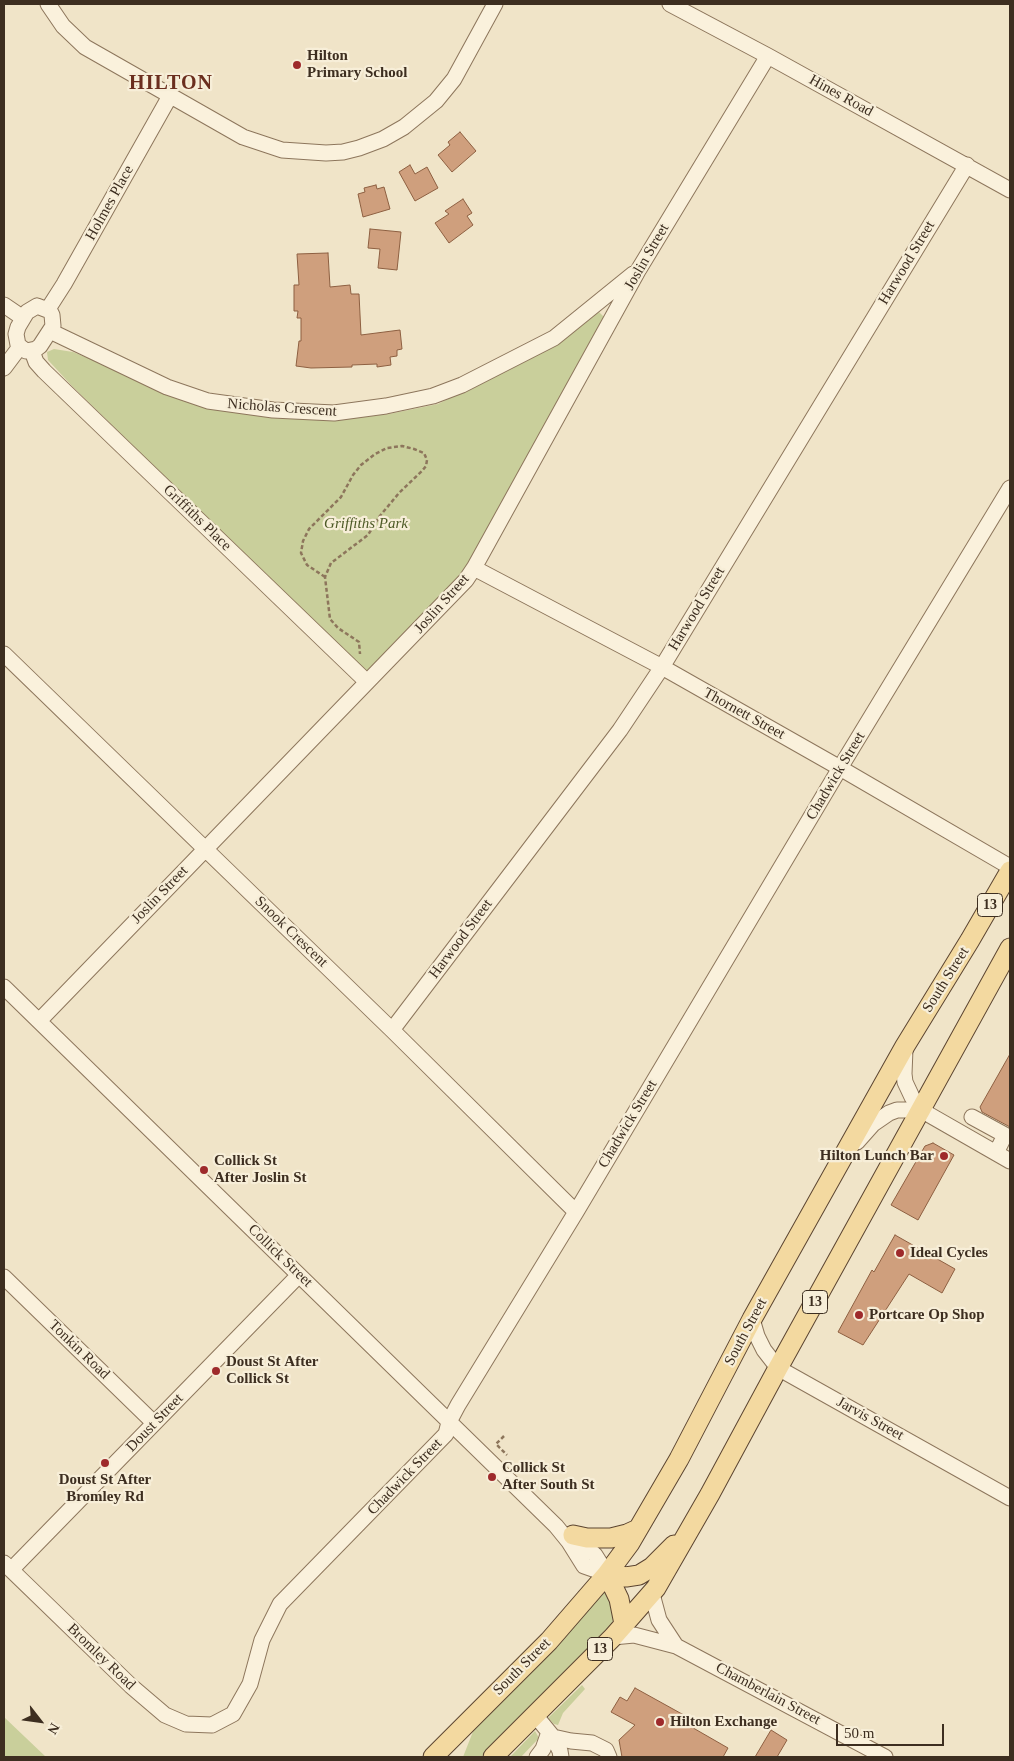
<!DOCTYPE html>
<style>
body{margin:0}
#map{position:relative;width:1014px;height:1761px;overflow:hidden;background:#f0e4c8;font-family:Georgia,serif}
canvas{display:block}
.frame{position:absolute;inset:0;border:5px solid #3d2e20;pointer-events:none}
.north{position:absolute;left:15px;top:1696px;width:50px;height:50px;-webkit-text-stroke:4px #f7eed8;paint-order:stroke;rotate:120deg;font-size:14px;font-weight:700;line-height:20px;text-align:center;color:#3d2e20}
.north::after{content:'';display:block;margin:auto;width:18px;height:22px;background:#3d2e20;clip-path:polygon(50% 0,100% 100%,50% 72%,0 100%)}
.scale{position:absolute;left:836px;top:1724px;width:108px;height:22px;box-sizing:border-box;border:2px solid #3d2e20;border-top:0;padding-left:6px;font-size:15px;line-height:18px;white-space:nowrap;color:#3d2e20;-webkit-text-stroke:4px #f7eed8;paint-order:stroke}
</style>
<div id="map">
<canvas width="1014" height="1761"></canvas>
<div class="frame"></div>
<div class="north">N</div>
<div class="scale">50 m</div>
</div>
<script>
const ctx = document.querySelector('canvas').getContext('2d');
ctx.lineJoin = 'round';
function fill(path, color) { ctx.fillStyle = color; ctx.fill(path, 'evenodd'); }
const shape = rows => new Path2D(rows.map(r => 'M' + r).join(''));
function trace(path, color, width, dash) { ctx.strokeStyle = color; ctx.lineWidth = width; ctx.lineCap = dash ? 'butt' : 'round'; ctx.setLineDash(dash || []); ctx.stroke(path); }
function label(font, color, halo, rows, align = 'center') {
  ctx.font = font + ' Georgia,serif'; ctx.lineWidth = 4.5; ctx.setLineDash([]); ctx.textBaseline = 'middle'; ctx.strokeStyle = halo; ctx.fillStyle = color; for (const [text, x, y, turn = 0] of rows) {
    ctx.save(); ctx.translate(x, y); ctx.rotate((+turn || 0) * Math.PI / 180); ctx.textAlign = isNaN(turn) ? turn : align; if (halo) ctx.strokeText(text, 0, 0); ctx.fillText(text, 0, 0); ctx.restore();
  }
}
fill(shape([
 [599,312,607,320,471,562,452,589,367,674,72,386,48,360,47,352,54,349,73,352,206,406,272,418,337,420,389,414,438,404,561,342],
 [605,1590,608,1593,614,1617,611,1627,481,1757,463,1757,474,1729],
 [582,1685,585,1689,563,1713,558,1725,554,1724,548,1718],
 [4,1717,46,1757,4,1757],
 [535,1731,539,1738,521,1757,510,1757]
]), '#c9cf9b');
const building = shape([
 [460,132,476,151,452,172,438,155,450,145,448,142,460,132],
 [410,165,415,174,427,167,438,188,415,201,399,172,410,165],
 [376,185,377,189,384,187,390,209,363,217,358,194,365,192,364,188,376,185],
 [463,199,472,213,467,216,473,225,449,243,435,223,449,214,445,211,463,199],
 [370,229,401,232,397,270,378,268,380,249,368,248,370,229],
 [328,253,330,287,350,285,351,294,359,294,361,335,400,330,402,349,397,350,397,356,390,357,391,365,377,367,377,364,352,365,352,367,311,368,296,366,299,341,301,341,301,318,297,318,298,311,294,311,294,285,299,285,297,254,328,253],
 [1010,1054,1010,1127,982,1112,980,1107,1010,1054],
 [933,1143,954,1155,918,1220,891,1205,925,1146,933,1143],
 [895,1235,955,1269,942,1293,909,1274,863,1345,838,1332,872,1270,874,1272,895,1235],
 [635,1688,691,1719,688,1725,728,1748,723,1757,622,1757,619,1740,635,1725,611,1712,620,1697,627,1701,635,1688],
 [771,1730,787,1740,777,1757,755,1757,771,1730]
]);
fill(building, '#cf9f7d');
trace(building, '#8d5f41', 1);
const minor = shape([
 [48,4,63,26,85,47,243,137,282,150,326,153,343,152,359,148,383,139,404,127,436,101,454,79,495,4],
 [670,4,768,56,1010,190],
 [4,305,23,318],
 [37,306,50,311,52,315,53,326,40,346,36,349,26,351,18,345,16,334,18,327,27,312,37,306],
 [48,309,64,284,170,96],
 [50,331,167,387,208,401,273,410,334,413,386,406,433,396,462,385,554,338,633,274],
 [32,351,36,362,44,371,367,682],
 [4,368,19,348],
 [474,568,662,667,840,768,1010,867],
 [4,654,392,1030,576,1212],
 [4,987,556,1526,569,1542,584,1566,607,1574],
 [39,1021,466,580,474,568,639,269,768,56],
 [392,1030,620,730,662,667,967,165],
 [905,1049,904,1074,905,1082,912,1097,921,1110],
 [972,1117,1005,1135,996,1153],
 [857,1142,873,1124,889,1113,897,1110,921,1110,1010,1161],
 [4,1277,154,1423],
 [752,1319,757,1336,764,1350,778,1368,1010,1498],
 [572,1534,595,1555,607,1574],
 [4,1563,131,1686,165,1715,186,1724,212,1725,233,1714,250,1684,262,1640,280,1604,446,1434,449,1422,458,1405,576,1212,840,768,1010,488],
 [11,1570,299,1275],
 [652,1594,659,1620,676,1646],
 [613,1637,634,1635,676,1646,885,1757],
 [535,1715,553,1737,560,1751,561,1757],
 [553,1737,571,1741,592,1743,606,1750,609,1757],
 [537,1757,543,1749,549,1732]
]);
const major = shape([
 [573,1535,587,1538,611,1538,627,1534,638,1529],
 [607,1574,626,1577,639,1575,652,1567,674,1545],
 [607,1574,619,1599,624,1624],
 [433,1757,549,1641,607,1574,630,1543,679,1459,752,1319,905,1046,970,940,1010,871],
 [493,1757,613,1637,656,1588,710,1494,778,1368,1010,948]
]);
trace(minor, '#8d765c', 17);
trace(major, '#5b4430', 21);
trace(shape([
 [325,577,307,565,301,553,303,541,309,529,341,497,353,475,361,465,375,454,387,448,402,446,414,449,424,453,427,460,426,466,422,471,399,493,379,517,368,535,331,563,325,577,330,619,338,628,359,642,360,654],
 [504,1436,496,1444,507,1455]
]), '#8d765c', 2.5, [4, 2.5]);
trace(minor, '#faf1dc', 15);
trace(major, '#f3d9a0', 19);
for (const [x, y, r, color] of [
 [297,65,5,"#9e2a2b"],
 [944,1156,5,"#9e2a2b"],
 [204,1170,5,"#9e2a2b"],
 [900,1253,5,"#9e2a2b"],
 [859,1315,5,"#9e2a2b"],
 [216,1371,5,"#9e2a2b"],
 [105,1463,5,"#9e2a2b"],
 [492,1477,5,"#9e2a2b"],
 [660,1722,5,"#9e2a2b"]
]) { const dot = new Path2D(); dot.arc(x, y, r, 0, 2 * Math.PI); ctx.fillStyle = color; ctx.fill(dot); trace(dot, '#f7eed8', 2); }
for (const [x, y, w] of [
 [990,905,25],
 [815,1302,25],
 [600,1649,25]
]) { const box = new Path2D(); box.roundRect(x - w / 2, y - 11.5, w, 23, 4); ctx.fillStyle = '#f7eed8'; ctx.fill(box); trace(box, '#3d2e20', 1); }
label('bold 14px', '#3d2e20', null, [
 ["13",990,905],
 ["13",815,1302],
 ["13",600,1649]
]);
label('bold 15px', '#3d2e20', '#f7eed8', [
 ["Hilton",307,56],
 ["Primary School",307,73],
 ["Hilton Lunch Bar",934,1156,"right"],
 ["Collick St",214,1161],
 ["After Joslin St",214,1178],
 ["Ideal Cycles",910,1253],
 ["Portcare Op Shop",869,1315],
 ["Doust St After",226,1362],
 ["Collick St",226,1379],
 ["Collick St",502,1468],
 ["After South St",502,1485],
 ["Doust St After",105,1480,"center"],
 ["Bromley Rd",105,1497,"center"],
 ["Hilton Exchange",670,1722]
], 'left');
label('15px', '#3d2e20', '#f7eed8', [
 ["Hines Road",841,96,29],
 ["Holmes Place",110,203,-61],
 ["Joslin Street",647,257,-60],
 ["Harwood Street",907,263,-59],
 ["Nicholas Crescent",282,408,4],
 ["Griffiths Place",197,518,44],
 ["Joslin Street",442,604,-48],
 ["Harwood Street",697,609,-59],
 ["Thornett Street",744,714,29],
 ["Chadwick Street",836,776,-59],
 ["Joslin Street",160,895,-46],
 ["Snook Crescent",291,932,44],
 ["Harwood Street",461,939,-53],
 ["South Street",946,980,-58],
 ["Chadwick Street",628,1124,-59],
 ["Collick Street",280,1256,44],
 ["South Street",746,1332,-62],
 ["Tonkin Road",79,1350,44],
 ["Jarvis Street",870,1419,29],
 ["Doust Street",155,1423,-46],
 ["Chadwick Street",405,1477,-46],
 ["Bromley Road",101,1657,44],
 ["South Street",522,1667,-45],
 ["Chamberlain Street",768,1694,28]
]);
label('italic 15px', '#4d5a26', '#f7eed8', [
 ["Griffiths Park",366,524]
]);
ctx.letterSpacing = '1px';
label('bold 20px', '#6b2e1e', '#f7eed8', [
 ["HILTON",171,84]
]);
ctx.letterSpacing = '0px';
</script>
